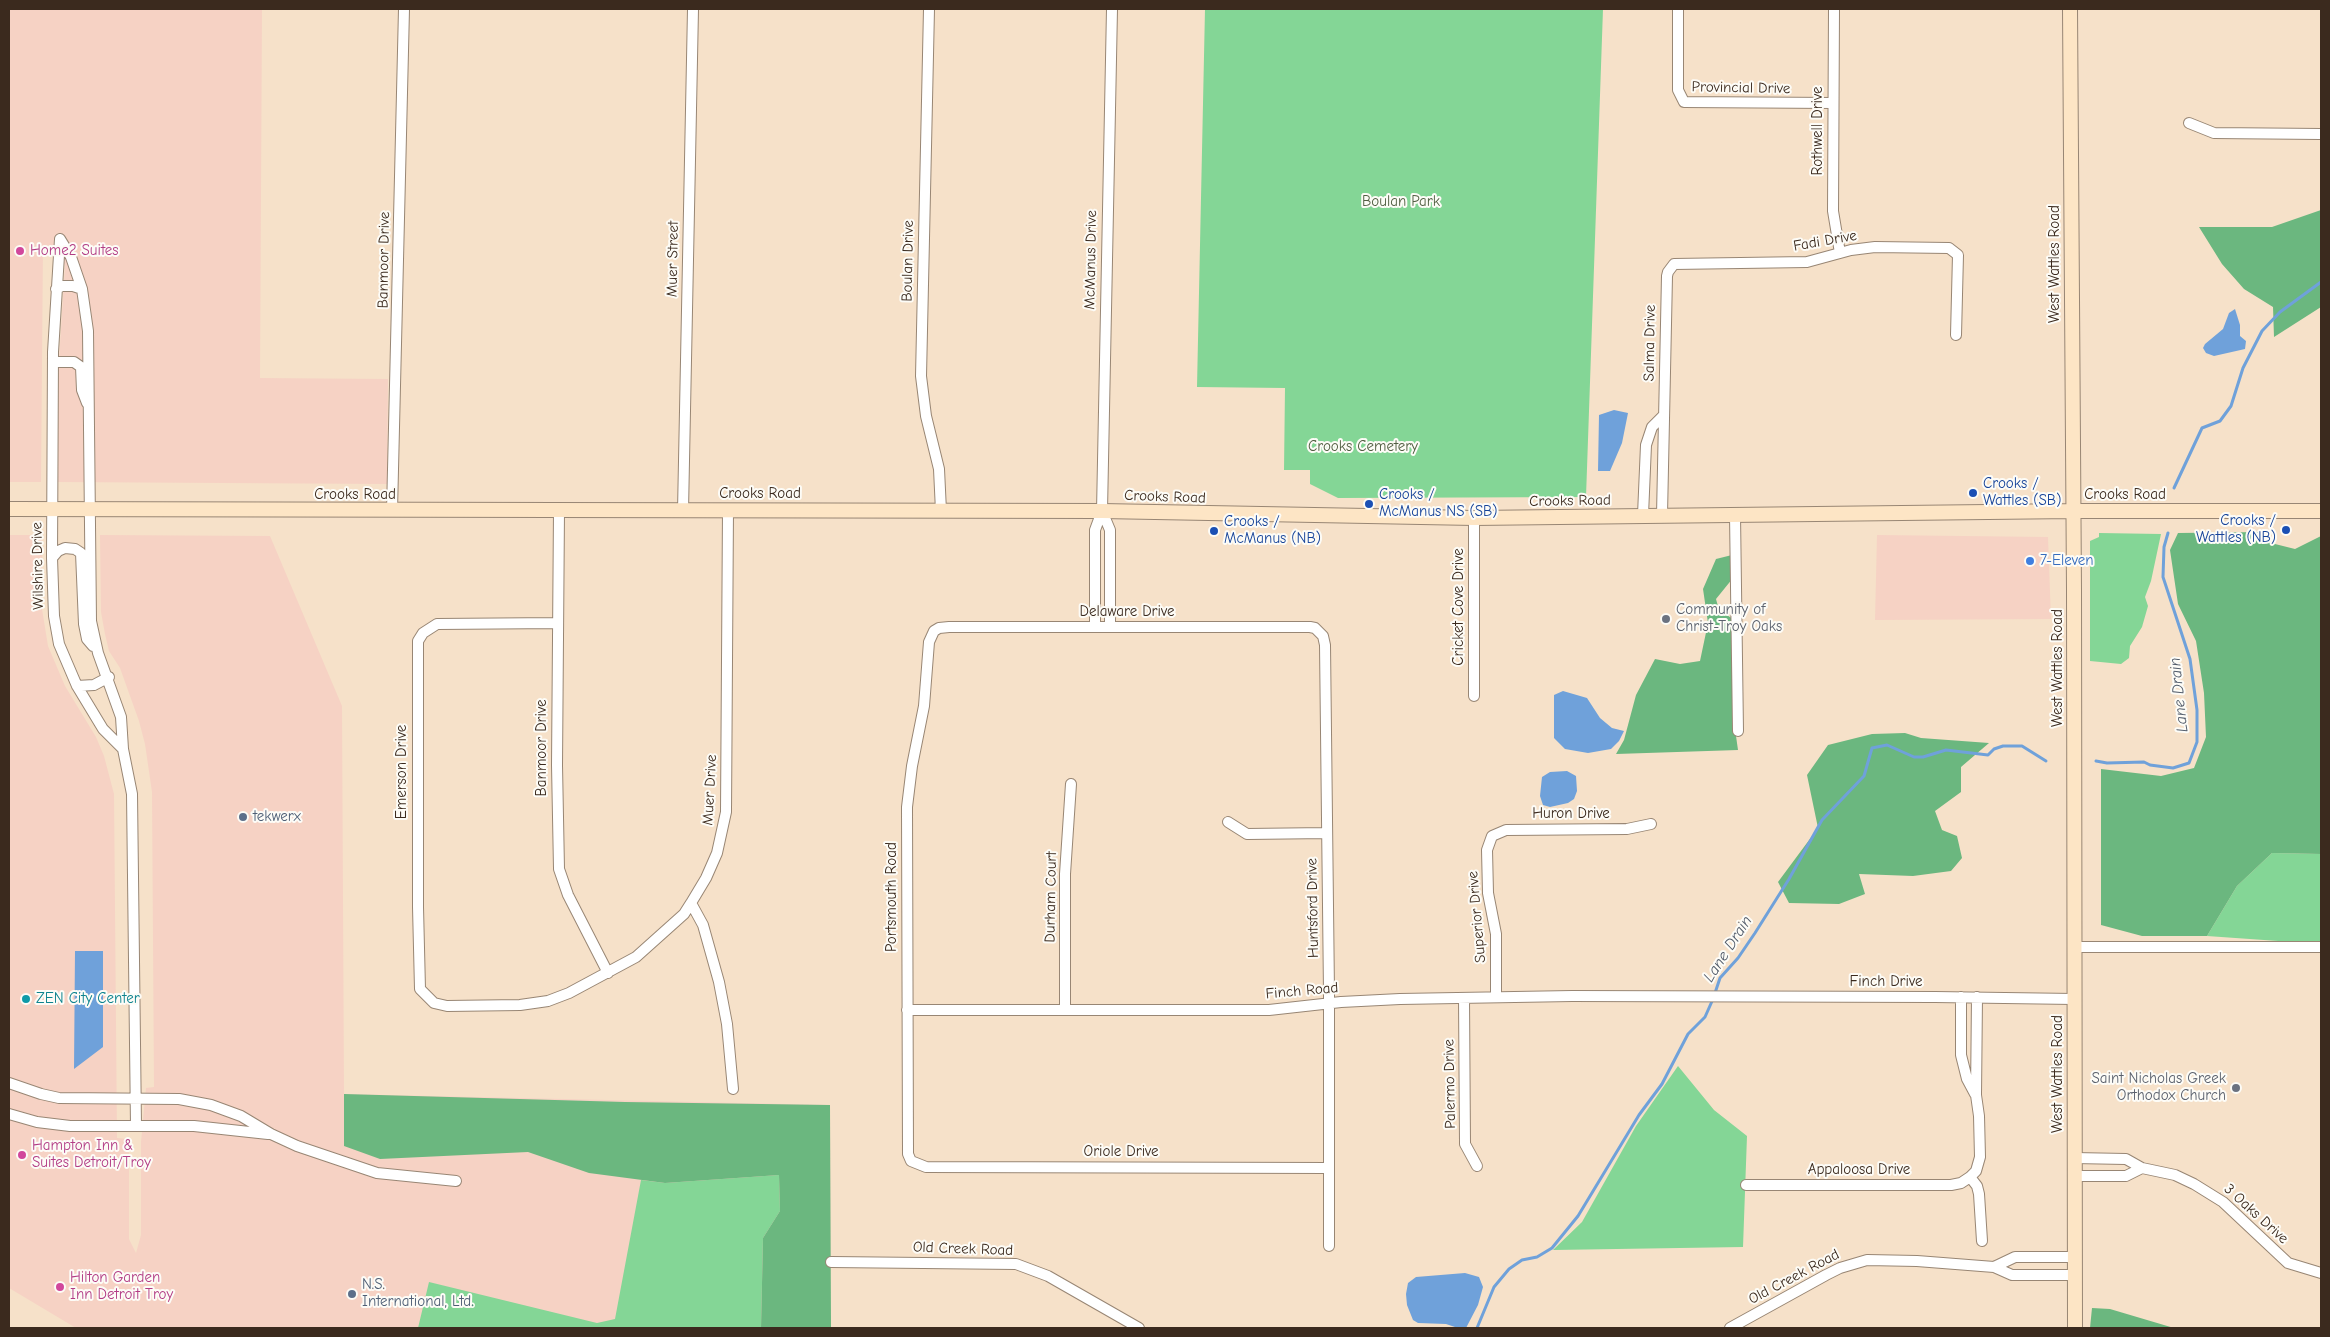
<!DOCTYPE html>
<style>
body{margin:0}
#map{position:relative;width:2330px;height:1337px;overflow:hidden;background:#f6e1c9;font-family:"Comic Neue",sans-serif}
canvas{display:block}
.frame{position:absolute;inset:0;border:10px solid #3b2a1e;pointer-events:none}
</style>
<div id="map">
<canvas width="2330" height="1337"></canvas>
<div class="frame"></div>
</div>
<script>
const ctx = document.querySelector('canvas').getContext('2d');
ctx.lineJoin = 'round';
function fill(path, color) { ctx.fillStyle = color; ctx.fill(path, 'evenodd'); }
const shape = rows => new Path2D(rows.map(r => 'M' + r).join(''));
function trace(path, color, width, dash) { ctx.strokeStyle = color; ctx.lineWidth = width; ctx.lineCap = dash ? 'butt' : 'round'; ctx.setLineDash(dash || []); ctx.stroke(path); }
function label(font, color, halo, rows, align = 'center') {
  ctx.font = font + ' "Comic Neue",sans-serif'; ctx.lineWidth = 4; ctx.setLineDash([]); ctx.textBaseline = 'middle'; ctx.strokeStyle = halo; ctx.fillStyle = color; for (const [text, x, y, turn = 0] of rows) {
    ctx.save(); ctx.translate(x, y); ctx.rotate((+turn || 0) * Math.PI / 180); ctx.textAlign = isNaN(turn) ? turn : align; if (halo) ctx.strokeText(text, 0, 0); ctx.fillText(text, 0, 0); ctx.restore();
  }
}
fill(shape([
 [9,9,262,9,260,378,388,379,387,484,58,482,58,376,65,265,43,245,41,482,9,482],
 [9,535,42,535,42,609,48,646,65,686,96,737,104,756,114,794,117,1138,128,1139,129,1142,129,1239,136,1253,141,1235,141,1142,146,1088,154,1087,152,792,145,744,139,721,120,668,109,651,105,634,101,612,100,535,270,536,342,706,344,1094,830,1105,831,1328,76,1328,9,1288],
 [1877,535,2048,537,2051,619,1875,620]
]), '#f6d2c4');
fill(shape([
 [1205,9,1603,9,1586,497,1338,498,1310,484,1310,470,1284,470,1285,388,1197,387],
 [2099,533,2161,534,2151,581,2145,597,2148,606,2142,627,2130,646,2129,658,2121,664,2090,661,2090,541,2099,537],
 [2272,853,2321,854,2321,944,2207,936,2237,886],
 [1678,1066,1714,1110,1747,1136,1743,1247,1553,1250,1582,1222,1636,1126],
 [779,1175,780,1211,763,1238,761,1328,418,1328,429,1282,597,1323,615,1319,641,1180,665,1183]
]), '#84d696');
fill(shape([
 [2321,210,2321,307,2274,337,2273,307,2244,289,2222,264,2199,227,2272,227],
 [2264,532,2271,543,2295,549,2321,536,2321,854,2272,853,2237,886,2207,936,2142,936,2101,925,2101,769,2161,776,2194,768,2206,737,2204,693,2196,641,2178,604,2170,550,2178,533],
 [1732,555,1733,578,1716,599,1719,610,1733,619,1733,715,1738,750,1616,754,1624,740,1636,695,1655,659,1680,664,1700,661,1708,623,1703,589,1716,559],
 [1905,733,1921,738,1989,743,1961,767,1961,792,1935,811,1942,830,1957,836,1962,858,1951,871,1913,876,1859,874,1865,894,1839,904,1789,903,1778,882,1818,828,1807,775,1828,745,1872,734],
 [344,1094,625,1102,830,1105,831,1328,761,1328,763,1238,780,1211,779,1175,665,1183,589,1173,528,1152,380,1159,344,1146],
 [2092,1308,2110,1309,2174,1328,2090,1328]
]), '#6bb77f');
fill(shape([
 [2235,309,2240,325,2240,336,2246,341,2245,349,2214,356,2206,353,2203,348,2205,344,2223,329,2229,313],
 [1614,410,1628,413,1622,443,1610,471,1598,471,1599,415],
 [1563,691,1587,698,1600,718,1612,728,1624,731,1619,741,1611,749,1588,753,1565,749,1554,738,1554,695],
 [1567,771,1576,776,1577,791,1574,799,1568,803,1550,807,1543,805,1540,796,1542,777,1550,772],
 [75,951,103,951,103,1047,74,1069],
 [1465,1273,1479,1277,1483,1287,1478,1305,1466,1328,1458,1328,1446,1324,1418,1323,1413,1320,1407,1305,1406,1294,1408,1283,1416,1277]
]), '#6fa1da');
trace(shape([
 [2174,488,2202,428,2220,421,2231,406,2243,368,2262,331,2280,312,2321,282],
 [2096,761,2107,763,2144,762,2150,765,2173,768,2189,763,2197,742,2197,710,2190,659,2163,577,2164,547,2168,533],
 [1715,993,1720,978,1738,958,1755,933,1789,879,1822,820,1864,776,1872,748,1887,745,1914,757,1923,757,1946,750,1988,755,1994,749,2003,746,2022,746,2046,761],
 [1477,1328,1494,1287,1509,1269,1522,1260,1537,1257,1552,1248,1578,1216,1639,1115,1662,1084,1688,1034,1705,1017,1713,999]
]), '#6fa1da', 3);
const street = shape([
 [929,9,921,376,926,416,939,469,941,511],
 [1678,9,1678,90,1684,102,1833,103],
 [1834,9,1833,211,1840,253],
 [2189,123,2214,133,2321,134],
 [60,239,71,257,82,289,88,331,91,621,98,653,121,717,123,749,132,794,136,1126],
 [60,239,53,352,52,558,54,616,59,644,77,686,103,729,123,749],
 [56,289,62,286,73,286,82,289],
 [53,362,74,362,81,367,82,390,87,403],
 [728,510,726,812,717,853,706,878,691,903,703,925,719,982,727,1024,733,1089],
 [392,511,404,9],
 [559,511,557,765,559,869,568,895,608,973],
 [683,511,693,9],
 [1102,511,1110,530,1110,627],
 [1643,515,1646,445,1652,427,1663,416],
 [1662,515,1667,276,1668,272,1674,264,1807,262,1851,250,1875,247,1949,248,1958,255,1956,335],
 [1735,515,1738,731],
 [1474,518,1474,696],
 [52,558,58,551,65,548,75,549,81,553,84,624,87,639,93,646],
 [558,623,437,624,423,633,418,641,418,907,420,989,434,1003,447,1006,520,1005,548,1001,569,993,636,957,684,914,691,903],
 [1095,627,1095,530,1102,511,1112,9],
 [77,686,94,685,109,677],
 [1228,822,1247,834,1327,833],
 [2074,947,2321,947],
 [1496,997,1496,934,1488,893,1487,850,1492,836,1506,830,1627,829,1651,824],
 [1961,997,1961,1055,1967,1079,1975,1094],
 [1464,998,1465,1144,1477,1166],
 [907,1010,1269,1010,1341,1002,1400,999,1572,996,1935,997,2074,999],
 [1065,1010,1065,874,1071,784],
 [9,1083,41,1094,59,1098,179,1099,211,1105,241,1116,271,1134,297,1146,377,1173,456,1181],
 [9,1114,37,1122,70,1126,194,1126,268,1134],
 [2074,1158,2126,1159,2142,1168,2175,1175,2194,1184,2223,1202,2288,1263,2321,1273],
 [1329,1168,926,1167,911,1161,908,1154,907,807,912,766,924,706,929,642,934,631,939,628,949,627,1310,627,1315,628,1323,636,1325,645,1329,992,1329,1246],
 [2074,1176,2126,1176,2142,1168],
 [1970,1177,1977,1186,1979,1194,1982,1241],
 [1746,1185,1951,1185,1961,1183,1970,1177,1976,1171,1980,1157,1979,1116,1976,1095,1977,997],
 [831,1262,1016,1264,1048,1276,1139,1328],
 [1994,1267,2015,1257,2075,1257],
 [1730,1328,1826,1275,1840,1268,1867,1260,1917,1261,1994,1267,2012,1275,2075,1275]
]);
const secondary = shape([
 [2070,9,2074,589,2075,1328],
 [9,509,1102,511,1474,518,2073,511,2321,511]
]);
trace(street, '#988674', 12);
trace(secondary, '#988674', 16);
trace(street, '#fff', 10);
trace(secondary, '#fde5c5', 14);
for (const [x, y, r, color] of [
 [20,251,5,"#d1479c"],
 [1973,493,5,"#1a4fb4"],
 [1369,504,5,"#1a4fb4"],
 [2286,530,5,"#1a4fb4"],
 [1214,531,5,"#1a4fb4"],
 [2030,561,5,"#3f7fe0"],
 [1666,619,5,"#6b7280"],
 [243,817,5,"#5c6f8a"],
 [26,999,5,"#0f9aa8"],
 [2236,1088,5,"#6b7280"],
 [22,1155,5,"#d1479c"],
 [60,1287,5,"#d1479c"],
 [352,1294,5,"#5c6f8a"]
]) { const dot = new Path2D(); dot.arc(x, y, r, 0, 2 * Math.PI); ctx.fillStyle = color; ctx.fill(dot); trace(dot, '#fdfcf7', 2); }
label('15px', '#3b2a1e', '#fdfcf7', [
 ["Provincial Drive",1741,88,1],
 ["Rothwell Drive",1818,131,-90],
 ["Fadi Drive",1825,241,-10],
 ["Muer Street",673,259,-89],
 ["Banmoor Drive",384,260,-89],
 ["McManus Drive",1091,260,-89],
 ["Boulan Drive",908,261,-89],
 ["West Wattles Road",2055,264,-90],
 ["Salma Drive",1650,343,-89],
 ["Crooks Road",760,494],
 ["Crooks Road",355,495],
 ["Crooks Road",2125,495],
 ["Crooks Road",1165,497,2],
 ["Crooks Road",1570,501,-1],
 ["Wilshire Drive",38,566,-91],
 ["Cricket Cove Drive",1459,607,-90],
 ["Delaware Drive",1127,612],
 ["West Wattles Road",2058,668,-90],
 ["Banmoor Drive",542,748,-90],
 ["Emerson Drive",402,772,-90],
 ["Muer Drive",710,790,-87],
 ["Huron Drive",1571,814],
 ["Portsmouth Road",892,897,-90],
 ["Durham Court",1051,897,-89],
 ["Huntsford Drive",1313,908,-91],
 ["Superior Drive",1477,917,-95],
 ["Finch Drive",1886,982],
 ["Finch Road",1302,991,-5],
 ["West Wattles Road",2058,1074,-90],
 ["Palermo Drive",1450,1084,-91],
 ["Oriole Drive",1121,1152],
 ["Appaloosa Drive",1859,1170],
 ["3 Oaks Drive",2256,1214,42],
 ["Old Creek Road",963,1249,2],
 ["Old Creek Road",1794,1277,-28]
]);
label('15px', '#515e42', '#fdfcf7', [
 ["Boulan Park",1401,202],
 ["Crooks Cemetery",1363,447]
]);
label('15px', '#b23c85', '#fdfcf7', [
 ["Home2 Suites",30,251],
 ["Hampton Inn &",32,1146],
 ["Suites Detroit/Troy",32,1163],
 ["Hilton Garden",70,1278],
 ["Inn Detroit Troy",70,1295]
], 'left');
label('15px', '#164399', '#fdfcf7', [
 ["Crooks /",1983,484],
 ["Wattles (SB)",1983,501],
 ["Crooks /",1379,495],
 ["McManus NS (SB)",1379,512],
 ["Crooks /",2276,521,"right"],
 ["Wattles (NB)",2276,538,"right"],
 ["Crooks /",1224,522],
 ["McManus (NB)",1224,539]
], 'left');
label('15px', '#366cbe', '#fdfcf7', [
 ["7-Eleven",2040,561]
], 'left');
label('15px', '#5b616d', '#fdfcf7', [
 ["Community of",1676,610],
 ["Christ-Troy Oaks",1676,627],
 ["Saint Nicholas Greek",2226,1079,"right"],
 ["Orthodox Church",2226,1096,"right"]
], 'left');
label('15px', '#4e5e75', '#fdfcf7', [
 ["tekwerx",253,817],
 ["N.S.",362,1285],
 ["International, Ltd.",362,1302]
], 'left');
label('15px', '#0d838f', '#fdfcf7', [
 ["ZEN City Center",36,999]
], 'left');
label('italic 16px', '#505a69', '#fdfcf7', [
 ["Lane Drain",2179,695,-96],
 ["Lane Drain",1728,949,-57]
]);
</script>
